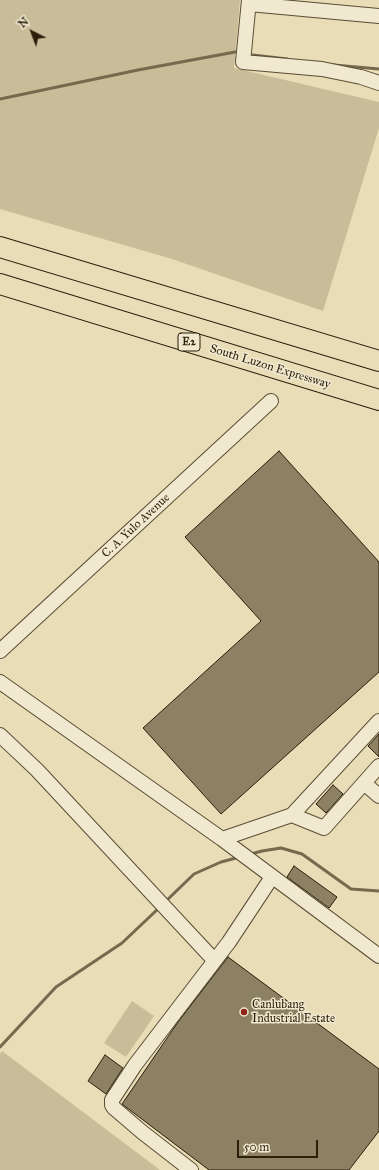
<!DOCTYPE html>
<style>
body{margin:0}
#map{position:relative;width:379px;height:1170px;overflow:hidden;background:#e8ddb6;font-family:"IM FELL Great Primer",serif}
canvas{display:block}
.north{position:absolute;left:12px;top:12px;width:40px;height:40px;-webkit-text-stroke:3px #f0e9d0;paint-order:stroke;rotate:318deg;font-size:11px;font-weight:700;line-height:16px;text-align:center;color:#2a1d0a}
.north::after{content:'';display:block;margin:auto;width:14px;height:18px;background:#2a1d0a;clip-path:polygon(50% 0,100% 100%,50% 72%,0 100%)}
.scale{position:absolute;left:237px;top:1140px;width:81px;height:18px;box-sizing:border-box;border:2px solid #2a1d0a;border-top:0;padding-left:5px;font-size:12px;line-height:14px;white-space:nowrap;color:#2a1d0a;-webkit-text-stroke:3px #f0e9d0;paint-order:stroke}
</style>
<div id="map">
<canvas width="379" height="1170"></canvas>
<div class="north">N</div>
<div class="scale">50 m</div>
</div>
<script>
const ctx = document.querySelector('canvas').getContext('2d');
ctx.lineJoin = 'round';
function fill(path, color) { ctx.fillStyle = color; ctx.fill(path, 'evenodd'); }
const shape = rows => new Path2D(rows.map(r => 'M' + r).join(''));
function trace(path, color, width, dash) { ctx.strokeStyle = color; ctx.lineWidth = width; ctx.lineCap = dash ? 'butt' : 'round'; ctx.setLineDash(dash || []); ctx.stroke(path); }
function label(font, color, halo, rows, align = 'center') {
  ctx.font = font + ' "IM FELL Great Primer",serif'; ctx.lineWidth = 3; ctx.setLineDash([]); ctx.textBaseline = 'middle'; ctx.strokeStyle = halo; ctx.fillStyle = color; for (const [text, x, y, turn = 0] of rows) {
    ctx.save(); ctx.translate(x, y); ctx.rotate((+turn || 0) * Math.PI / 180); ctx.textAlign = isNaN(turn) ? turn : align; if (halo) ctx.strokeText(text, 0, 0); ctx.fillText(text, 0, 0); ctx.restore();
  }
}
fill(shape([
 [0,0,240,0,234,68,379,102,379,128,323,311,172,259,0,209],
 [132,1001,154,1016,126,1057,104,1043],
 [2,1051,160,1170,0,1170,0,1054]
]), '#c8bc99');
trace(shape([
 [253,55,287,59],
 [334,65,379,69],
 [0,99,138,70,235,52],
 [251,854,262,851,281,848,302,854,351,889,379,891],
 [165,902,194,874,221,862,240,857],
 [0,1047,56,987,122,943,160,907]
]), '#75694e', 3);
const building = shape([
 [279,451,379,562,379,672,221,814,143,728,261,621,185,537,279,451],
 [379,734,379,757,368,746,379,734],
 [333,785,343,794,326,813,316,804,333,785],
 [294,866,337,897,329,908,287,877,294,866],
 [228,957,379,1069,379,1131,349,1170,209,1170,122,1104,178,1022,228,957],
 [105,1055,123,1068,106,1094,88,1081,105,1055]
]);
fill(building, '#8d8163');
trace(building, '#2a1d0a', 1);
const minor = shape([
 [249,0,243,62,322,69,361,77,379,83],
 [249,4,379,16],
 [0,651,271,401],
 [0,682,222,839,379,956],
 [0,735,37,770,214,960],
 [364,783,379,796],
 [292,815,379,721],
 [222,839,292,815,324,828,379,766],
 [191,1170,142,1132,114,1108,112,1105,112,1100,135,1065,229,942,272,877]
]);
const highway = shape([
 [0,247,379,361],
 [0,284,379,400]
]);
trace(minor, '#5a4d35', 16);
trace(highway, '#2a1d0a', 22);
trace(minor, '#f0e9d0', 14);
trace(highway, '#e8ddb6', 20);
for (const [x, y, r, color] of [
 [244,1012,4,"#8f2418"]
]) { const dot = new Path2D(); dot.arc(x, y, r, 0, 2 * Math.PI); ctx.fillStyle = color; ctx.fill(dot); trace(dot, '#f0e9d0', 1.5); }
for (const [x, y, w] of [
 [189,342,22]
]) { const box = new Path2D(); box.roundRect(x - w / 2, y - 9, w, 18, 3); ctx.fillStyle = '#f0e9d0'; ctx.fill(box); trace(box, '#2a1d0a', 1); }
label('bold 11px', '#2a1d0a', null, [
 ["E2",189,342]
]);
label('12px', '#2a1d0a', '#f0e9d0', [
 ["South Luzon Expressway",270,367,17],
 ["C. A. Yulo Avenue",136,526,-43]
]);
label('12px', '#2a1d0a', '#f0e9d0', [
 ["Canlubang",252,1005],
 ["Industrial Estate",252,1019]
], 'left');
</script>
